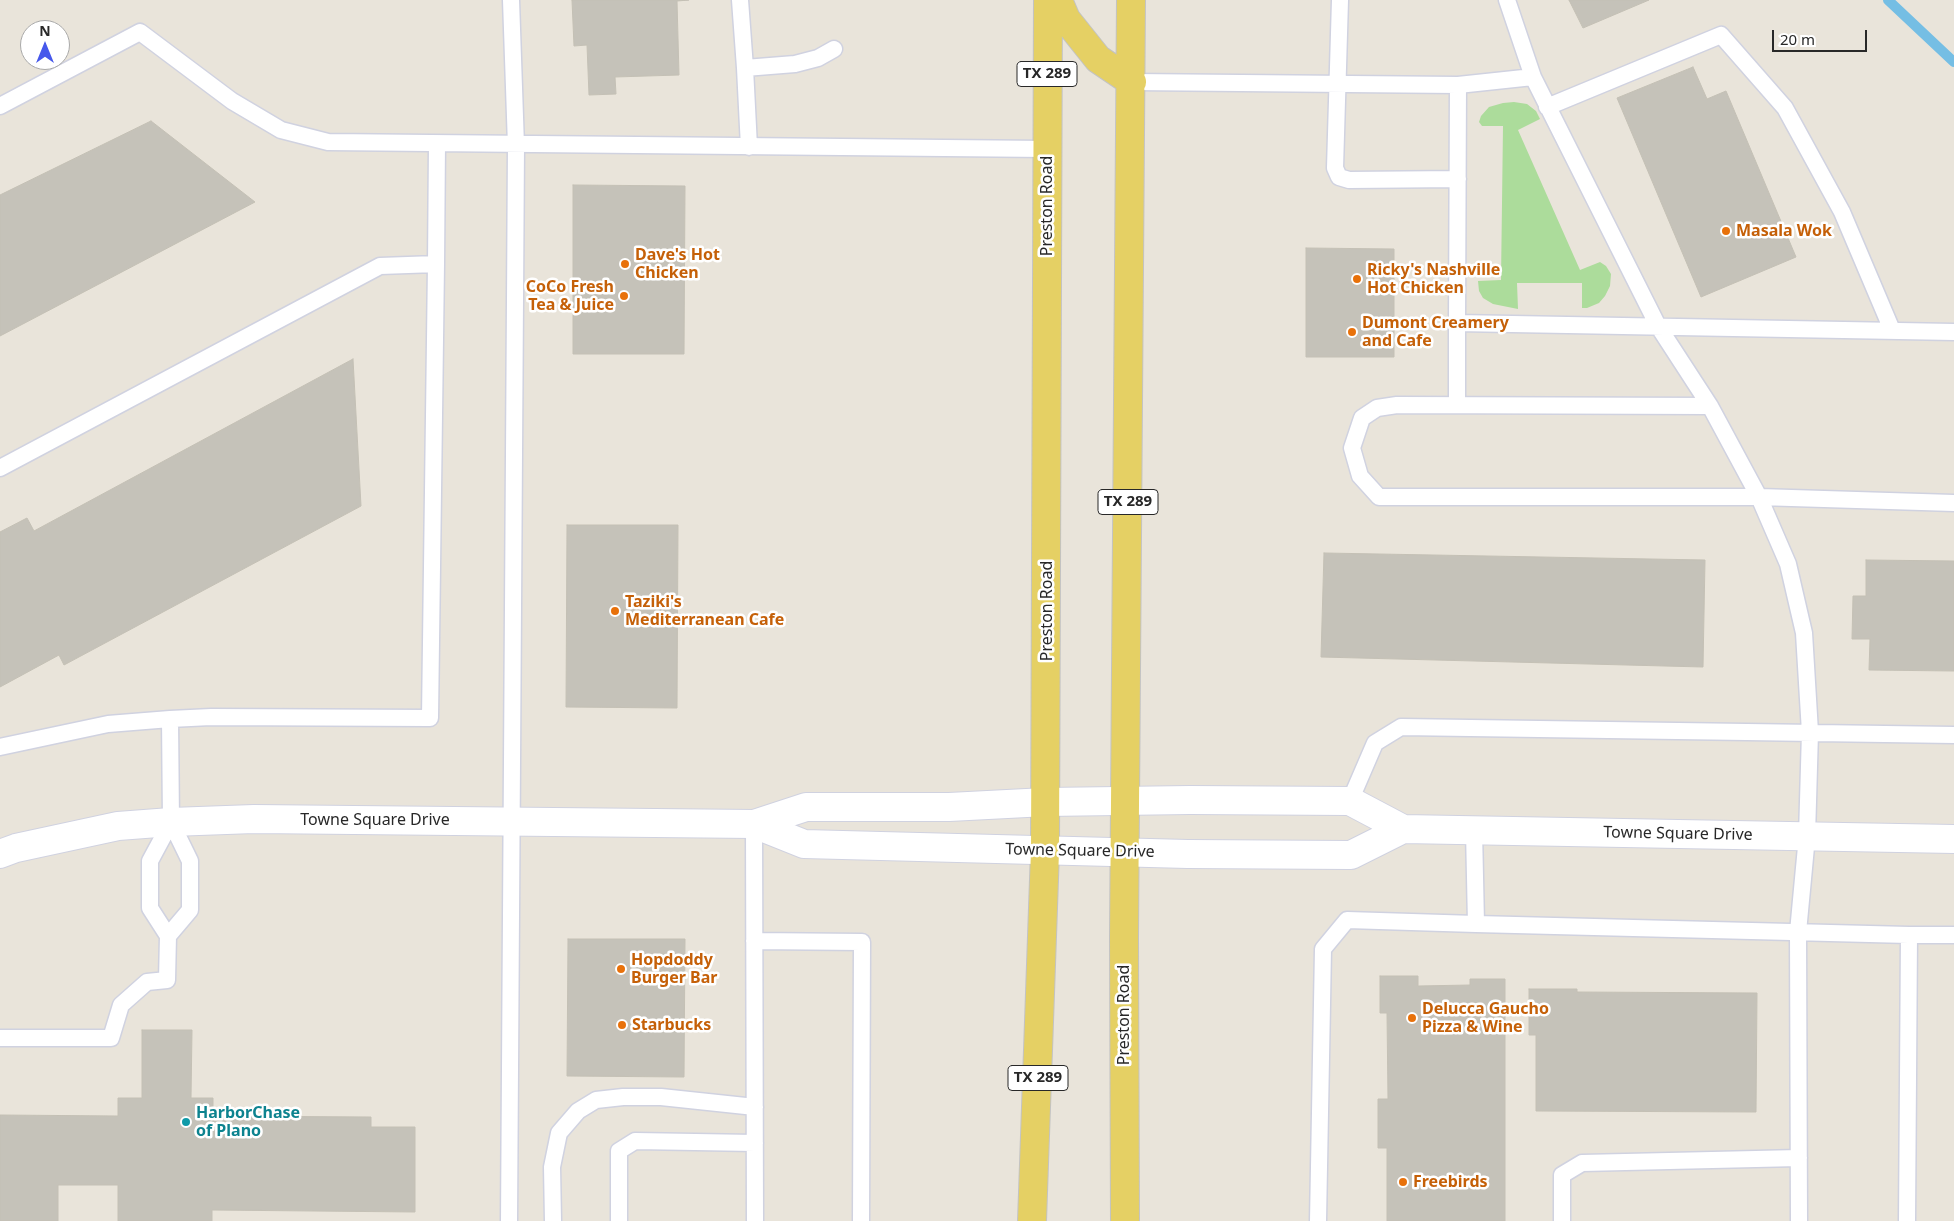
<!DOCTYPE html>
<style>
body{margin:0}
#map{position:relative;width:1954px;height:1221px;overflow:hidden;background:#e9e4da;font-family:"Noto Sans",sans-serif}
canvas{display:block}
.north{position:absolute;left:20px;top:20px;width:50px;height:50px;box-sizing:border-box;background:#fff;border:1px solid #a9a9a9;border-radius:50%;rotate:0deg;font-size:14px;font-weight:700;line-height:20px;text-align:center;color:#282828}
.north::after{content:'';display:block;margin:auto;width:18px;height:22px;background:#4658eb;clip-path:polygon(50% 0,100% 100%,50% 72%,0 100%)}
.scale{position:absolute;left:1772px;top:30px;width:95px;height:22px;box-sizing:border-box;border:2px solid #282828;border-top:0;padding-left:6px;font-size:15px;line-height:18px;white-space:nowrap;color:#282828;-webkit-text-stroke:4px #fff;paint-order:stroke}
</style>
<div id="map">
<canvas width="1954" height="1221"></canvas>
<div class="north">N</div>
<div class="scale">20 m</div>
</div>
<script>
const ctx = document.querySelector('canvas').getContext('2d');
ctx.lineJoin = 'round';
function fill(path, color) { ctx.fillStyle = color; ctx.fill(path, 'evenodd'); }
const shape = rows => new Path2D(rows.map(r => 'M' + r).join(''));
function trace(path, color, width, dash) { ctx.strokeStyle = color; ctx.lineWidth = width; ctx.lineCap = dash ? 'butt' : 'round'; ctx.setLineDash(dash || []); ctx.stroke(path); }
function label(font, color, halo, rows, align = 'center') {
  ctx.font = font + ' "Noto Sans",sans-serif'; ctx.lineWidth = 5; ctx.setLineDash([]); ctx.textBaseline = 'middle'; ctx.strokeStyle = halo; ctx.fillStyle = color; for (const [text, x, y, turn = 0] of rows) {
    ctx.save(); ctx.translate(x, y); ctx.rotate((+turn || 0) * Math.PI / 180); ctx.textAlign = isNaN(turn) ? turn : align; if (halo) ctx.strokeText(text, 0, 0); ctx.fillText(text, 0, 0); ctx.restore();
  }
}
fill(shape([
 [1514,102,1527,104,1536,111,1540,119,1518,130,1580,270,1600,262,1606,266,1611,274,1610,286,1605,296,1599,303,1587,308,1582,308,1582,283,1517,283,1518,309,1493,304,1483,298,1479,291,1478,281,1501,280,1503,126,1482,126,1479,122,1481,116,1489,107,1503,103]
]), '#acdc9b');
trace(shape([
 [1888,0,1954,62]
]), '#75bee4', 10);
const building = shape([
 [572,0,689,0,677,1,679,75,615,77,616,94,589,95,587,45,574,46,572,0],
 [1569,0,1649,0,1583,28,1569,0],
 [1693,67,1707,99,1726,91,1796,257,1701,297,1617,98,1693,67],
 [151,121,255,202,0,336,0,195,151,121],
 [573,185,685,186,684,354,573,354,573,185],
 [1306,248,1394,249,1394,357,1306,357,1306,248],
 [353,359,361,506,64,665,59,655,0,687,0,532,27,518,34,531,353,359],
 [567,525,678,525,677,708,566,707,567,525],
 [1324,553,1705,560,1703,667,1321,657,1324,553],
 [1866,560,1954,561,1954,671,1869,670,1870,639,1852,639,1853,596,1866,596,1866,560],
 [568,939,685,939,684,1077,567,1076,568,939],
 [1380,976,1418,976,1418,986,1470,985,1470,979,1505,979,1505,1221,1387,1221,1387,1148,1378,1148,1378,1099,1388,1099,1387,1013,1380,1013,1380,976],
 [1529,989,1577,989,1577,992,1757,993,1756,1112,1536,1111,1536,1035,1529,1035,1529,989],
 [142,1030,192,1030,191,1098,213,1098,213,1116,371,1117,371,1127,415,1127,415,1212,212,1210,212,1221,118,1221,118,1185,58,1185,58,1221,0,1221,0,1115,118,1116,118,1098,142,1098,142,1030]
]);
fill(building, '#c5c2b9');
trace(building, '#c4c0b5', 1);
const lane = shape([
 [740,0,745,68],
 [1340,0,1335,168,1339,177,1349,180,1458,179],
 [1507,0,1533,77],
 [1132,82,1458,85,1533,77,1658,326,1710,406,1759,497,1788,564,1804,633,1810,732,1807,836,1798,932,1799,1221],
 [1458,85,1457,323,1954,332],
 [0,106,140,32,232,101,281,130,328,142,1047,149],
 [1547,107,1721,35,1785,108,1842,212,1892,330],
 [749,147,745,68,795,64,818,58,834,49],
 [436,264,437,144],
 [1457,323,1457,405],
 [1710,406,1397,405,1377,408,1362,418,1352,448,1360,476,1379,497,1759,497,1954,503],
 [0,468,380,266,436,264,430,718,211,717,170,719,108,724,0,747],
 [1350,801,1375,743,1401,727,1954,735],
 [754,824,755,1221],
 [1476,924,1909,935,1907,1221],
 [1909,935,1954,935],
 [168,936,190,910,190,861,171,822,170,719],
 [754,941,862,942,861,1221],
 [0,1038,111,1038,121,1005,147,982,167,980,168,936,150,908,150,861,171,822],
 [509,1221,516,146,511,0],
 [553,1221,552,1167,559,1133,578,1111,596,1100,623,1097,661,1097,755,1107],
 [619,1221,619,1151,635,1141,755,1143],
 [1318,1221,1323,949,1347,920,1476,924,1474,830],
 [1562,1221,1562,1175,1582,1163,1799,1158]
]);
const street = shape([
 [754,824,804,844,1188,854,1351,855,1403,829],
 [0,854,16,848,118,826,171,822,254,819,754,824,806,807,949,807,1046,802,1190,800,1350,801,1403,829,1954,839]
]);
const primary = shape([
 [1058,0,1066,19,1098,59,1132,82],
 [1032,1221,1045,851,1048,0],
 [1125,1221,1124,937,1131,0]
]);
trace(lane, '#d0d2e0', 19);
trace(street, '#d0d2e0', 30);
trace(primary, '#c3c3c3', 30);
trace(lane, '#fff', 16);
trace(street, '#fff', 28);
trace(primary, '#e5d064', 28);
for (const [x, y, r, color] of [
 [1726,231,5,"#e8710a"],
 [625,264,5,"#e8710a"],
 [1357,279,5,"#e8710a"],
 [624,296,5,"#e8710a"],
 [1352,332,5,"#e8710a"],
 [615,611,5,"#e8710a"],
 [621,969,5,"#e8710a"],
 [1412,1018,5,"#e8710a"],
 [622,1025,5,"#e8710a"],
 [186,1122,5,"#0f9aa8"],
 [1403,1182,5,"#e8710a"]
]) { const dot = new Path2D(); dot.arc(x, y, r, 0, 2 * Math.PI); ctx.fillStyle = color; ctx.fill(dot); trace(dot, '#fff', 2); }
for (const [x, y, w] of [
 [1047,74,60],
 [1128,502,60],
 [1038,1078,60]
]) { const box = new Path2D(); box.roundRect(x - w / 2, y - 12.5, w, 25, 4); ctx.fillStyle = '#fff'; ctx.fill(box); trace(box, '#282828', 1); }
label('bold 15px', '#282828', null, [
 ["TX 289",1047,74],
 ["TX 289",1128,502],
 ["TX 289",1038,1078]
]);
label('16px', '#282828', '#fff', [
 ["Preston Road",1047,206,-90],
 ["Preston Road",1047,611,-90],
 ["Towne Square Drive",375,820],
 ["Towne Square Drive",1678,834,1],
 ["Towne Square Drive",1080,851,1],
 ["Preston Road",1124,1015,-90]
]);
label('bold 16px', '#c56008', '#fff', [
 ["Masala Wok",1736,231],
 ["Dave's Hot",635,255],
 ["Chicken",635,273],
 ["Ricky's Nashville",1367,270],
 ["Hot Chicken",1367,288],
 ["CoCo Fresh",614,287,"right"],
 ["Tea & Juice",614,305,"right"],
 ["Dumont Creamery",1362,323],
 ["and Cafe",1362,341],
 ["Taziki's",625,602],
 ["Mediterranean Cafe",625,620],
 ["Hopdoddy",631,960],
 ["Burger Bar",631,978],
 ["Delucca Gaucho",1422,1009],
 ["Pizza & Wine",1422,1027],
 ["Starbucks",632,1025],
 ["Freebirds",1413,1182]
], 'left');
label('bold 16px', '#0d838f', '#fff', [
 ["HarborChase",196,1113],
 ["of Plano",196,1131]
], 'left');
</script>
